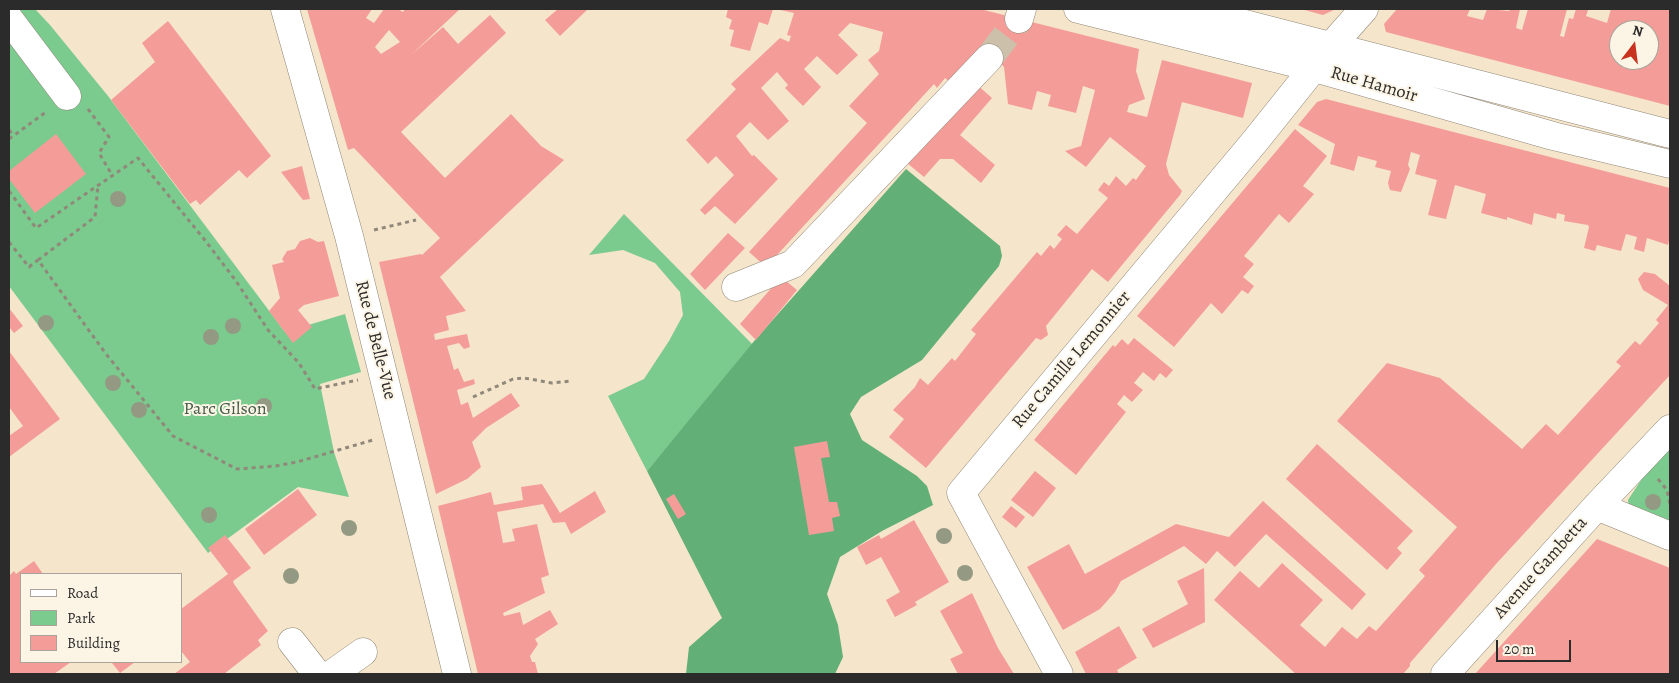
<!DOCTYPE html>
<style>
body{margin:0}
#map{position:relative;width:1679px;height:683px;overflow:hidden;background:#f5e5ca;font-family:Alegreya,serif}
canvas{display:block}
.frame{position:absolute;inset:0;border:10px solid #2b2b2b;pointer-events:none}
.legend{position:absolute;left:20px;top:573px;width:162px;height:90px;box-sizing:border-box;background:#fcf5e5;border:1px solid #a8a49b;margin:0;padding:6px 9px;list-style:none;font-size:15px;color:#2b2b2b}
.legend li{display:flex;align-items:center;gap:10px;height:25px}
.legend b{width:25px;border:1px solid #a8a49b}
.north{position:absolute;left:1609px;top:20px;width:50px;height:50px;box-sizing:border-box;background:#fcf5e5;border:1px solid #a8a49b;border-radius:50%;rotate:15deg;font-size:14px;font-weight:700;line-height:20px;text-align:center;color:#2b2b2b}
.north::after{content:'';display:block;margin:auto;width:18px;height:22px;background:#c8321e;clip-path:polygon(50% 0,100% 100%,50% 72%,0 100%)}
.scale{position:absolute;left:1496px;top:640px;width:75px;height:22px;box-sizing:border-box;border:2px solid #2b2b2b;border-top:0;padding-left:6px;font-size:15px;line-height:18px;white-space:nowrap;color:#2b2b2b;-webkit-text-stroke:4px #fcf5e5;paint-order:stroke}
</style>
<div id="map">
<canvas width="1679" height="683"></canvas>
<div class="frame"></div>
<ul class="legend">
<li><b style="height:6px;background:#fff"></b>Road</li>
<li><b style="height:14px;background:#7acb8d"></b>Park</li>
<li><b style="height:14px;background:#f49d98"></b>Building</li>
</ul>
<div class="north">N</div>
<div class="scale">20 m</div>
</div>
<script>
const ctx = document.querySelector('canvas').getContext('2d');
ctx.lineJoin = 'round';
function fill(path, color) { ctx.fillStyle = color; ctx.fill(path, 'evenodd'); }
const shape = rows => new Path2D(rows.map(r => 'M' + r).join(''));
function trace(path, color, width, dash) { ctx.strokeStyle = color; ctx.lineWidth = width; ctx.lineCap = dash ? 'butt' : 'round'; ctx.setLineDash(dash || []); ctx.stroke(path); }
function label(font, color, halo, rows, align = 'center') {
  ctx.font = font + ' Alegreya,serif'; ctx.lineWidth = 4; ctx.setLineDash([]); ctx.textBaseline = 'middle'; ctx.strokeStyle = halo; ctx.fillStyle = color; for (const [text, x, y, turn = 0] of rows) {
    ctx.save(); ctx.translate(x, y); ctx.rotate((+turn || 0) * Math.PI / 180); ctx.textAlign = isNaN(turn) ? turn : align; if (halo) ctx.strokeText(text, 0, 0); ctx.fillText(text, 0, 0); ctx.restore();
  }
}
fill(shape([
 [9,9,35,9,50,25,108,96,285,332,345,314,361,372,320,384,334,452,349,497,298,487,208,553,9,286],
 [624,214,753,345,647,471,608,396,644,379,669,341,683,315,680,292,655,263,623,250,589,255],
 [1670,445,1670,528,1629,508,1628,500,1647,471]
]), '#7acb8d');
fill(shape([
 [906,169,1000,246,1002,256,999,266,922,360,861,397,850,414,862,440,917,476,927,486,933,505,882,531,840,557,827,594,838,625,843,657,835,674,686,674,689,647,722,618,647,471,755,340]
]), '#63af78');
fill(shape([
 [307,9,372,9,366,18,374,23,384,9,398,9,403,12,405,9,460,9,411,55,443,27,458,44,490,15,506,33,401,132,445,178,511,114,541,146,564,160,440,277,466,311,446,316,449,330,434,334,435,340,467,334,470,347,464,349,459,343,447,346,454,370,458,368,464,382,474,379,475,384,457,390,461,405,468,402,473,418,511,393,520,406,486,428,472,442,481,467,467,479,436,494,379,262,421,254,422,255,440,238,354,148,348,150],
 [389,30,400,42,381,54,375,47],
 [558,9,588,9,560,36,545,20],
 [728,9,773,9,768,25,759,22,750,51,730,46,734,30,729,29,732,20,726,17],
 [776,9,980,9,1139,49,1136,71,1145,99,1129,105,1127,112,1147,117,1162,60,1252,83,1243,118,1182,102,1166,164,1169,175,1182,191,1180,195,1108,282,1092,269,1046,326,1048,335,1041,340,1036,338,926,468,889,437,904,419,893,410,915,387,920,378,928,385,952,358,955,361,976,334,971,330,1037,252,1041,256,1050,245,1054,249,1062,239,1057,235,1066,225,1077,234,1108,198,1098,190,1104,182,1109,186,1116,176,1126,186,1133,178,1136,180,1146,166,1110,137,1086,167,1065,151,1081,146,1095,90,1083,86,1076,113,1048,106,1051,95,1037,91,1032,110,1008,104,1004,67,996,58,951,83,945,78,937,88,934,84,766,267,749,252,867,123,849,106,879,74,868,60,879,51,883,32,850,23,838,35,858,55,837,75,817,56,804,69,821,87,803,106,785,88,788,85,777,72,761,88,789,121,768,140,750,122,736,136,752,156,754,155,778,179,735,224,715,206,705,215,700,210,734,175,716,156,708,164,686,140,736,89,731,84,780,38,789,42,791,36,787,35,794,13],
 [1301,9,1336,9,1323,15],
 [1397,9,1470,9,1467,16,1483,20,1487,9,1509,11,1510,9,1520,9,1516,28,1522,30,1528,9,1567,9,1560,36,1564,37,1569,18,1573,19,1576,9,1588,10,1586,16,1607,23,1611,9,1670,9,1670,106,1386,32,1384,24],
 [1619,30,1649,30,1649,60,1619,60],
 [168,21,271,156,247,178,239,170,200,205,196,200,190,204,111,100,155,62,142,43],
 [975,83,992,98,960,135,995,165,981,183,953,159,940,159,924,177,907,163],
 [1326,99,1670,188,1670,236,1668,245,1647,238,1644,252,1634,249,1637,237,1626,234,1621,251,1597,245,1595,251,1584,248,1589,227,1588,225,1564,221,1565,215,1557,213,1556,219,1534,213,1532,225,1507,217,1507,220,1481,213,1486,194,1455,185,1446,219,1428,215,1437,180,1415,174,1420,155,1411,152,1408,165,1410,169,1401,192,1390,190,1388,183,1391,171,1375,167,1377,161,1358,156,1354,171,1330,164,1335,144,1298,125,1317,102],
 [1295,129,1327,156,1303,186,1314,194,1289,223,1279,214,1244,256,1254,264,1243,277,1254,286,1248,294,1242,290,1222,314,1211,303,1174,347,1137,316],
 [56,134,86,174,35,213,9,179,9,171],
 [302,166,310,199,303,200,281,172],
 [728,233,745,248,705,290,690,274],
 [310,238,318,242,324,241,339,296,304,305,298,310,312,327,293,343,269,311,280,298,272,265,284,262,282,259,287,251,295,249,300,241],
 [1644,272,1655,274,1670,286,1670,375,1496,564,1410,663,1410,666,1403,674,1296,674,1214,600,1240,571,1259,588,1282,563,1323,600,1300,625,1325,647,1342,627,1357,639,1369,626,1376,631,1425,576,1419,570,1457,527,1337,421,1387,363,1440,378,1522,449,1546,424,1558,435,1621,366,1616,362,1635,341,1640,345,1659,323,1656,320,1668,305,1643,290,1638,279],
 [781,277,797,290,756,340,740,324],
 [9,308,23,326,14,333,9,327],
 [1134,338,1173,370,1166,378,1160,373,1154,381,1143,372,1134,383,1143,390,1132,402,1124,395,1117,404,1126,412,1076,475,1034,440,1113,345,1115,347,1122,339,1128,345],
 [9,351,60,419,9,457,9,436,23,426,9,407],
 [827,441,830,457,821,458,829,502,837,502,840,516,832,518,834,531,809,535,794,447],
 [1317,444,1413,531,1397,548,1402,553,1387,570,1286,479],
 [1035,471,1056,488,1033,517,1011,500],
 [542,484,560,513,595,491,606,512,571,534,565,522,553,523,543,504,497,512,503,543,515,541,512,529,537,524,549,575,541,578,545,593,503,613,504,616,520,612,523,625,550,610,558,624,535,639,538,644,530,656,532,662,535,662,538,674,478,674,438,506,491,492,494,505,523,500,521,487],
 [298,489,317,515,264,555,245,529],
 [674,494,686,514,678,519,666,499],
 [1263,501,1366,594,1352,610,1266,534,1235,567,1217,551,1206,564,1184,546,1121,581,1115,592,1100,609,1063,630,1027,567,1069,544,1085,574,1176,524,1229,537],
 [1011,506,1025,517,1016,528,1002,517],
 [914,520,949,582,915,602,917,605,895,617,886,600,900,592,881,557,866,565,857,547,879,535,881,539],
 [225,535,251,568,233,581,234,584,268,631,258,640,261,645,224,674,174,674,190,662,181,651,181,609,228,574,208,548],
 [1597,539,1670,568,1670,674,1475,674],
 [34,561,43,574,21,574,21,662,71,662,54,674,9,674,9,576,14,571,16,574],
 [1204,568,1205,622,1153,648,1142,629,1188,604,1177,581],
 [972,593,998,648,1014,674,958,674,950,659,963,653,940,611],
 [1119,626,1137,658,1117,670,1119,674,1086,674,1075,652],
 [114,662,135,662,120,673,112,663]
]), '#f49d98');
trace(shape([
 [989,58,1019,19]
]), '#cdc0aa', 28, [28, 14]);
const minor = shape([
 [285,9,349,236,457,674],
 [1137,9,1208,28],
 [9,19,67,96],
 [1019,19,1022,9],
 [736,287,793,264,989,58],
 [1597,506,1670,536],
 [292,642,317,674],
 [332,674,363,652],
 [1059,674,961,493,1256,140,1332,45,1364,9],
 [1445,674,1597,506,1670,429]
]);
const major = shape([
 [1078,9,1315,68,1553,136,1670,164],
 [1187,9,1670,134]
]);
trace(minor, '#90887a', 29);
trace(major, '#90887a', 29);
trace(shape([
 [88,109,109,137,99,153,112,175],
 [9,130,14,136],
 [9,139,46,112],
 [9,191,36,228,138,158,204,239,236,281,268,330,299,363,315,389,358,380],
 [374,230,416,220],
 [9,242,29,267,38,260,106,354,173,436,237,469,276,466,297,462,373,440],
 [38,260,95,217,98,185],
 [473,397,513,379,524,378,552,383,571,381],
 [1658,479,1667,490,1670,504]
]), '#90887a', 3, [4, 4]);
trace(minor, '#fff', 28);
trace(major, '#fff', 28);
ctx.fillStyle = '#939982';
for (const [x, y] of [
 [118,199],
 [46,323],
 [233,326],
 [211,337],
 [113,383],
 [264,406],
 [139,410],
 [1653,502],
 [209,515],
 [349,528],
 [944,536],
 [965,573],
 [291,576]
]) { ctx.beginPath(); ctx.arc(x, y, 8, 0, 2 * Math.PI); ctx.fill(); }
label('18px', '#2b2b2b', '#fcf5e5', [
 ["Rue Hamoir",1374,85,16],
 ["Rue de Belle-Vue",375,340,76],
 ["Rue Camille Lemonnier",1072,360,-50],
 ["Avenue Gambetta",1541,568,-48]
]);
label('18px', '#435b48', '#fcf5e5', [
 ["Parc Gilson",225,410]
]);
</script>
